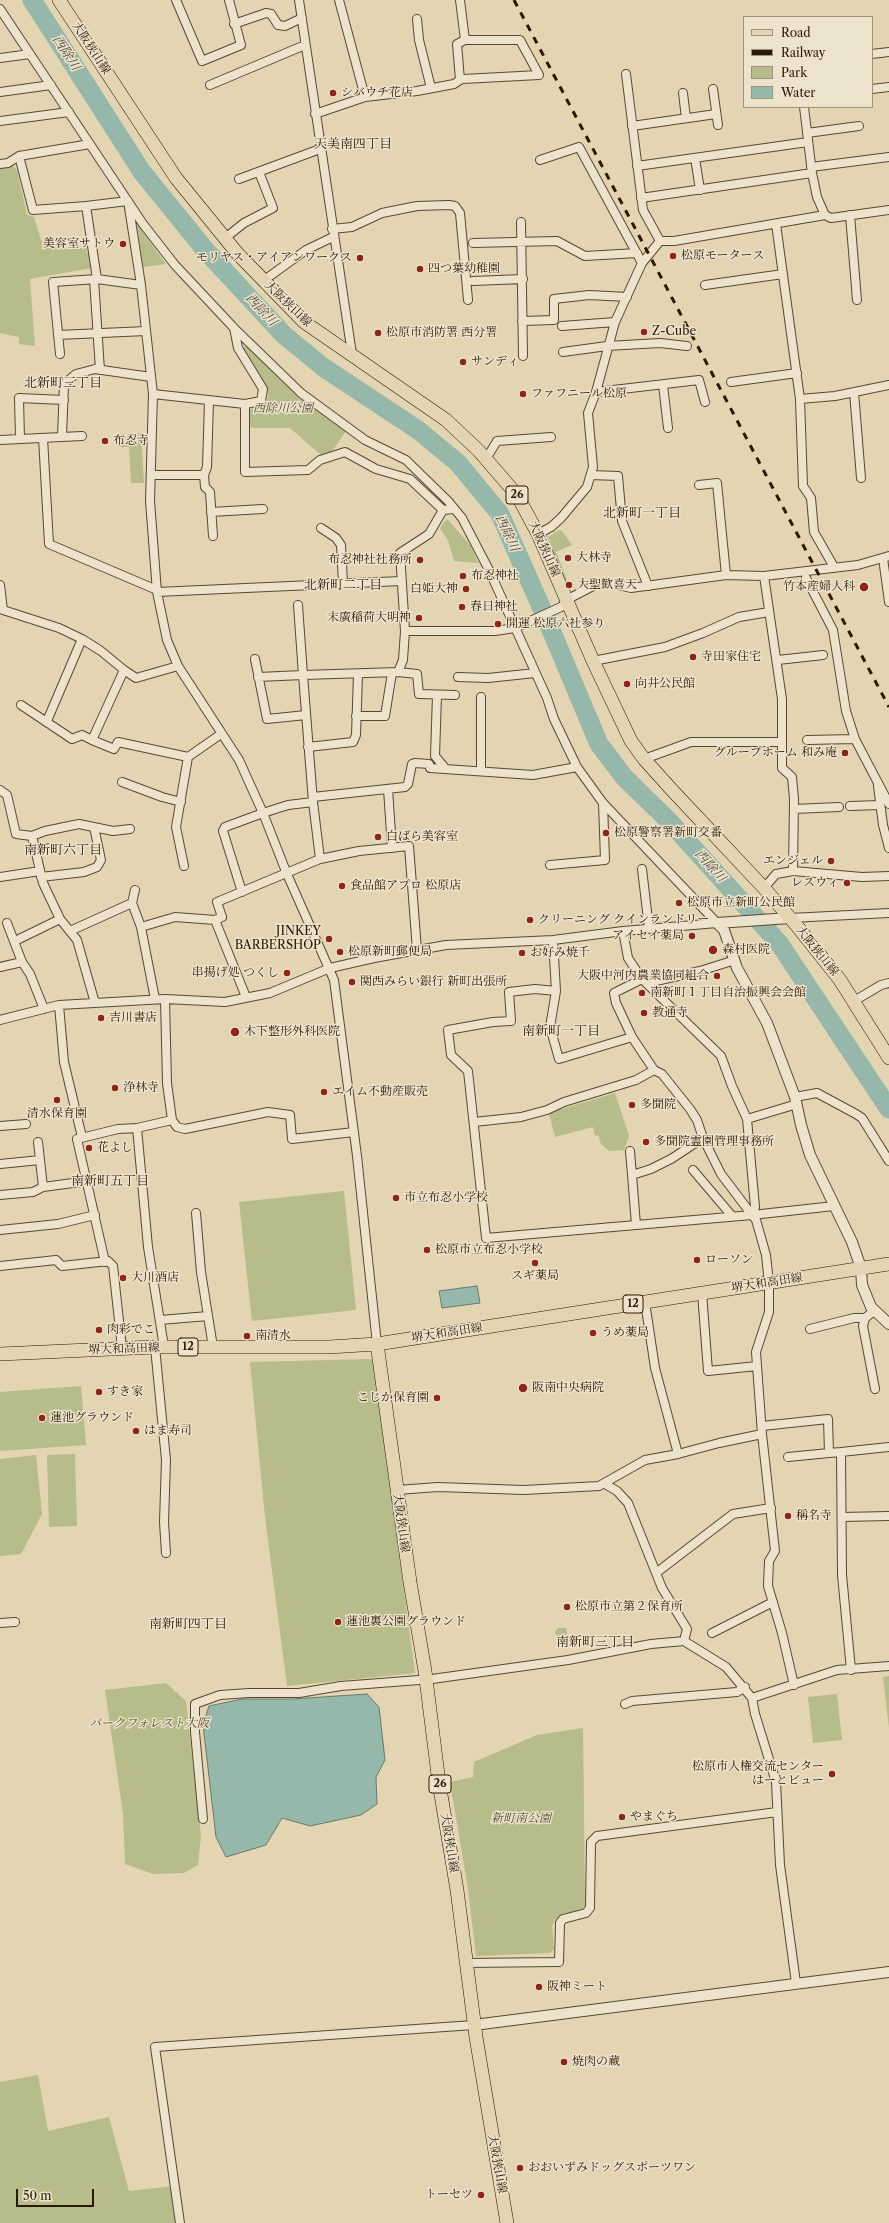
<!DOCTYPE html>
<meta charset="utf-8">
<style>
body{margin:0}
#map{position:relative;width:889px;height:2223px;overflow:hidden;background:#e3d4b2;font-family:"Libre Caslon Text",serif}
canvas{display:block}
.legend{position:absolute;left:743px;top:16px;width:130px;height:92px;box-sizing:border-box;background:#ede3cd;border:1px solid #9f927d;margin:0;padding:5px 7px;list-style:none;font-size:12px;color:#2b1904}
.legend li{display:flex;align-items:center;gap:8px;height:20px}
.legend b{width:20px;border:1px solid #9f927d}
.scale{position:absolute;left:16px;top:2189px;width:78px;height:18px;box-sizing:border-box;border:2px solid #2b1904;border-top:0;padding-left:5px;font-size:12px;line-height:14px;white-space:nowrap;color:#2b1904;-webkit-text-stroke:3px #ede3cd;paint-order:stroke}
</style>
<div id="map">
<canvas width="889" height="2223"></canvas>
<ul class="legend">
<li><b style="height:5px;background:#e3d4b2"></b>Road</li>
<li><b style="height:5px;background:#2b1904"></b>Railway</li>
<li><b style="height:11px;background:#b6bc8a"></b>Park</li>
<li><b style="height:11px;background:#95b8aa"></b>Water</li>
</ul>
<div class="scale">50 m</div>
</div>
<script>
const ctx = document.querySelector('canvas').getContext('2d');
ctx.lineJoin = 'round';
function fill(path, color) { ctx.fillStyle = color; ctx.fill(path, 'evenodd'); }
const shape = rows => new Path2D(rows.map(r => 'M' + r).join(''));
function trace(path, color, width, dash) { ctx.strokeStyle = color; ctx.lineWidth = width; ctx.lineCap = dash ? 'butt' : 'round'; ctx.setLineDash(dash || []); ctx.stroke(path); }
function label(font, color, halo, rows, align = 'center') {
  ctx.font = font + ' "Libre Caslon Text","Noto Serif JP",serif'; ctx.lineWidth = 3; ctx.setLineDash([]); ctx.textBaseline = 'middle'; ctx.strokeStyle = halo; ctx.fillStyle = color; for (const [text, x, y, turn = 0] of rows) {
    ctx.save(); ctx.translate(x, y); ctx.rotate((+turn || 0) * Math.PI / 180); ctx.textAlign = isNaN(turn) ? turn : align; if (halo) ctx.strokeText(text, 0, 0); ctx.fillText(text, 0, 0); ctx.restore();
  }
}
fill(shape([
 [13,166,17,170,27,215,34,217,41,240,49,247,86,248,92,268,30,279,35,346,19,344,19,337,0,333,0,167],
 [137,224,166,264,143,267],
 [246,346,299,398,346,431,331,453,322,456,290,428,253,428,249,426,248,414,251,409,261,405,268,398,267,389,241,349],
 [141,433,144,483,131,483,129,447,118,447,117,434],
 [448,520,471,546,478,563,454,561,448,540,440,528,445,521],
 [559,530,562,531,572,545,556,552,567,580,565,581,548,537],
 [615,1093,629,1136,624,1150,609,1151,601,1144,598,1135,595,1136,593,1127,555,1137,549,1113],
 [344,1191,356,1310,252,1321,239,1202],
 [373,1359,415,1673,287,1686,265,1517,250,1362],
 [81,1386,86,1445,0,1451,0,1392],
 [75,1454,77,1526,49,1527,47,1455],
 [36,1455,42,1514,21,1554,0,1556,0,1459],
 [558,1628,566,1628,568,1640,571,1643,560,1644,555,1632],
 [889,1676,889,1728,883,1677],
 [166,1683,186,1701,201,1836,198,1865,184,1873,153,1874,125,1864,123,1813,105,1690],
 [837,1694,842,1740,813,1743,808,1697],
 [583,1728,585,1906,580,1912,564,1913,556,1919,552,1926,554,1949,550,1953,476,1956,468,1889,450,1782,473,1777,474,1762,537,1735],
 [38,2075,48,2131,109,2117,129,2191,174,2186,180,2223,0,2223,0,2082]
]), '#b6bc8a');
const water = shape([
 [477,1286,480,1303,442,1308,439,1291,477,1286],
 [367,1694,379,1707,385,1760,376,1777,377,1804,361,1815,310,1826,282,1818,266,1845,226,1857,216,1837,203,1725,209,1706,242,1699,293,1699,367,1694]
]);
fill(water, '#95b8aa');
trace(water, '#6b7868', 1);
trace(shape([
 [32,0,142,172,207,252,284,335,323,367,418,430,458,463,500,514,546,618,599,744,624,777,670,822,779,943,889,1109]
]), '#95b8aa', 19);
const minor = shape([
 [176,0,202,61,241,45,229,0],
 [299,0,352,354],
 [339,0,365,97],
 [460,0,465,40],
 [0,9,143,224,175,265,234,328,301,393,365,440,406,460,448,501,462,518,489,570,547,698,554,719,577,767,603,803,717,923],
 [417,19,419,40,431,88],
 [234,24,266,13,271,14,278,25,285,26,302,18],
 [872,54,889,52],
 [0,58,30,54],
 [626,74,643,210,660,241],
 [210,85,305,45],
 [713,89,718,125],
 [872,89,889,87],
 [0,92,51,85],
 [683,93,686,118],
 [804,107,812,173,817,197,825,215],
 [315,114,365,97,417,91,454,84,460,80,463,79,539,75,520,40,465,40,457,44,460,80],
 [0,121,69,112],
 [632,126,716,114],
 [807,133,859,126],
 [19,156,33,210,86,206,97,279],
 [695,158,700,190],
 [0,164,8,163,19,156,90,144],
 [637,166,808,142],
 [811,167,889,157],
 [239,179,320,149],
 [641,198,812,173],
 [86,206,128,201,141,285],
 [850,215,857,300],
 [521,222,523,356],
 [776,224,800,399,803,486,811,498,814,532,834,567],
 [332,229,352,227,382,213,417,206,449,205,455,206,460,213,468,300],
 [224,239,244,223,273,208,259,172],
 [473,243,557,241,585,256,637,253],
 [642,263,660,241,674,241,825,215,831,218,889,210],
 [94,279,100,370],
 [263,281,306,250,333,237],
 [473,281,523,279],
 [705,285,783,274],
 [522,321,554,320,554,299,589,295,627,297],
 [562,326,615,322],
 [58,335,146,331],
 [563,352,607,346,660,343,687,346],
 [60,354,53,282,97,279,141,285,153,394,150,501,157,592,401,581],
 [95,369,151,377],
 [731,382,797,373],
 [663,385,668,428],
 [596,392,699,380,705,402],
 [854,392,861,478],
 [153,394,245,404,261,401,263,389,238,348,234,328],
 [800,399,835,396,889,385],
 [209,401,207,467,204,475,205,487,210,492,213,536],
 [245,404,245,472,308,470,320,460,345,452,376,469,410,479,443,510,454,509],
 [62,437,64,384,76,374,95,369],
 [43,438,49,544,157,590],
 [20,439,19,398,64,400],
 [0,440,82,436],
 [486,459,497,441,551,437],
 [151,475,204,475],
 [591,475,618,476,622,521,648,586],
 [699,485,717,483,726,575],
 [211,512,263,509],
 [321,528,336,538,341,545,343,583],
 [538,534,551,527,561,518,587,487,593,467,588,413,596,392,615,322,642,263,579,147,540,160],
 [883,558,889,602],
 [764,576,782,699,782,768,792,777,794,799,793,871,776,874,764,888],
 [806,578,833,630,846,711,855,739],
 [0,585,3,610,59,628,82,639,47,721],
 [157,592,167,640,178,666],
 [405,631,400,553,429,534,443,510],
 [82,639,101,651,124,670],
 [255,659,267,719,306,715],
 [778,660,823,655],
 [593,661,665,647,703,633,739,617,769,612],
 [398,672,417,674,419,694,455,695],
 [258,677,303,675,298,605],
 [458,677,488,678,535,673],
 [437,695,435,756,445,768],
 [21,705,72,739,82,735,92,740,124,670,136,678,178,666,239,760,263,813,288,805,313,802,303,675,398,672,403,660,405,631,495,631,515,628,561,607,572,597,595,585,605,582,631,588,726,575,764,576,858,565,889,556],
 [356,716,385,716,392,673],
 [92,740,114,749,118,742,188,757,221,734],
 [807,740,855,739,889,804],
 [308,747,353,742,356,735,358,674],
 [644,759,691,742,782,742],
 [481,771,481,697],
 [122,782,162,797,181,802],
 [878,786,883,825,889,848],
 [388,789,392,848],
 [0,790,7,795,16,834,32,836,43,883,60,919,77,940,95,1003],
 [313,797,405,787,408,784,412,764,415,763,429,764,430,768,533,775,577,767],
 [313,802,320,859],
 [850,806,880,805],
 [794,809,839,807],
 [32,836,45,831,79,824,113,831,130,829],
 [550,865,605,860,603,803],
 [184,866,176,827,188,757],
 [642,869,649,928],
 [793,871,862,877,889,876],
 [0,877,40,871],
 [41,877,84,872,97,867,101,860,94,827],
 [135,890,132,903,141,927,155,999],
 [242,892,223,831,225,827,263,813,287,874,334,980,357,1156,377,1344],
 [790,918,889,913],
 [215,920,222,917,217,902,320,859,359,851,409,846,417,950],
 [7,923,22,962,30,974,44,1009],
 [141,927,175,917,215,920,246,997],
 [70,931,132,903],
 [623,931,628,958,642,979,721,1056,732,1086,747,1119,755,1207,752,1215],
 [553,940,556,991,550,1027,559,1059,632,1037,654,1070,662,1074,690,1109,697,1120,703,1138,671,1159,651,1169,632,1175,636,1225,752,1215,756,1220,766,1255,769,1283,769,1312,756,1352,762,1434,775,1551,769,1561,768,1586,782,1633,794,1685],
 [15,941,60,919],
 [0,967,22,962],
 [647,983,700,971,735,960],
 [556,991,535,989,509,992,511,1021,493,1022,448,1030,451,1055,468,1071,486,1238,636,1225],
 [165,999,167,1083,172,1120,177,1127,185,1129,268,1112,290,1115,292,1139,354,1132],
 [854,1001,881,985,889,983],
 [59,1005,64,1062,82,1137],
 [0,1020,59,1005,165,999,225,1002,270,993,330,968,374,958,446,945,553,940,623,931,717,923],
 [632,1037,616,1003,614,993,642,979],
 [795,1097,817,1093,856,1114,862,1118,889,1161],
 [747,1119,797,1104],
 [474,1122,521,1117,547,1110,564,1102,636,1080,654,1070],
 [0,1126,26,1124],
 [703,1138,721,1174,752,1215],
 [38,1142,43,1187],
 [630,1151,632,1175],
 [0,1164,40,1160],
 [693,1170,732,1216],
 [0,1195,33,1192,43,1187,88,1181],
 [196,1213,201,1272,213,1347],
 [752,1215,834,1206],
 [0,1230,58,1224,95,1215],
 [105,1262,77,1139,118,1129,137,1128],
 [0,1266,56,1260,62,1266,108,1261,113,1266,122,1348],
 [702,1293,708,1371,757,1366],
 [645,1302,655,1368,678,1454],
 [874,1311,865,1318,863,1326,875,1389],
 [160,1320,208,1316],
 [810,1329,854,1318,865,1318],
 [155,1347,166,1460,164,1522,166,1553],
 [164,1347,148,1247,137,1128,172,1120],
 [762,1426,828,1419,829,1453,841,1452,842,1575,851,1670],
 [841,1452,889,1447],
 [788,1457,829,1453],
 [605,1484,617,1491,628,1503,662,1588,687,1629,684,1641],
 [397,1490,438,1487,524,1490,599,1486,645,1460,678,1454,719,1443,762,1434],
 [842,1517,889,1516],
 [656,1573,733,1514,771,1508],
 [0,1623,15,1622],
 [712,1633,773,1602],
 [752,1698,837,1670,889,1666],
 [625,1704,632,1701,737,1692,745,1687],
 [203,1819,195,1732,195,1704,220,1695,249,1693,299,1693,341,1686,432,1679,568,1660,651,1644,684,1641,726,1667,752,1698,755,1714,776,1782,780,1865,796,1983],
 [465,1963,559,1962,560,1923,563,1919,586,1913,590,1908,591,1842,597,1836,777,1812],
 [180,2223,155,2047,474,2025]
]);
const tertiary = shape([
 [717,923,724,930,737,968,767,1023,795,1097,801,1125,810,1155,852,1242,861,1268,862,1285,871,1307,889,1324],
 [717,923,790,918],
 [474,2025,889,1972]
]);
const primary = shape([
 [59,0,176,178,237,253,304,322,446,420,479,451,517,495,538,534,593,661,631,741,644,759,671,789,764,888,797,926,840,980,889,1058],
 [377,1344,410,1582,425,1671,439,1783,457,1890,476,2037,507,2223],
 [0,1354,155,1347,329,1347,377,1344,889,1264]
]);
trace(minor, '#594830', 10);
trace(tertiary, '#594830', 12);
trace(primary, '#2b1904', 14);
trace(minor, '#ede3cd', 8);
trace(tertiary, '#ede3cd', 10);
trace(primary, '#e3d4b2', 13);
trace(shape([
 [514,0,889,707]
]), '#2b1904', 3, [7, 7]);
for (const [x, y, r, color] of [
 [333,93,4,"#8f2418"],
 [123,244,4,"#8f2418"],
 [673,256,4,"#8f2418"],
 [360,258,4,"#8f2418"],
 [420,269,4,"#8f2418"],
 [644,332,4,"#8f2418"],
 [378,333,4,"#8f2418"],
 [463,362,4,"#8f2418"],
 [523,394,4,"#8f2418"],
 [105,441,4,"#8f2418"],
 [568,558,4,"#8f2418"],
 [420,560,4,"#8f2418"],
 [463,576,4,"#8f2418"],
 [569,585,4,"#8f2418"],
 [864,587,5,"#8f2418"],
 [466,589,4,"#8f2418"],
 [462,607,4,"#8f2418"],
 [419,618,4,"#8f2418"],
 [498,624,4,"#8f2418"],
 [693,657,4,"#8f2418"],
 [627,684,4,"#8f2418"],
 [845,753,4,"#8f2418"],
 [606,833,4,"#8f2418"],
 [378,837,4,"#8f2418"],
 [831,861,4,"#8f2418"],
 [847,883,4,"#8f2418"],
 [342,886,4,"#8f2418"],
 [679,903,4,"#8f2418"],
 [530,920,4,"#8f2418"],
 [692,936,4,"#8f2418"],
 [329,939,4,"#8f2418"],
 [713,950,5,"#8f2418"],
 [340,952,4,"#8f2418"],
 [522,953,4,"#8f2418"],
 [287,973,4,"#8f2418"],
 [717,976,4,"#8f2418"],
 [352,982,4,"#8f2418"],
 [642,993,4,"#8f2418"],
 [644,1013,4,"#8f2418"],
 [101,1018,4,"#8f2418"],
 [235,1032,5,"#8f2418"],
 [115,1088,4,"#8f2418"],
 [324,1092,4,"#8f2418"],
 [57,1100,4,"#8f2418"],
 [632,1105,4,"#8f2418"],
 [646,1142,4,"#8f2418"],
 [89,1148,4,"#8f2418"],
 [396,1198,4,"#8f2418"],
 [427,1250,4,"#8f2418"],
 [697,1260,4,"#8f2418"],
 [535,1263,4,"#8f2418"],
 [123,1278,4,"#8f2418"],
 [99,1330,4,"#8f2418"],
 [593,1333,4,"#8f2418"],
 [247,1336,4,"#8f2418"],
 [523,1388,5,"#8f2418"],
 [99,1392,4,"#8f2418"],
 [437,1398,4,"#8f2418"],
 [42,1418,4,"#8f2418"],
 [136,1431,4,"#8f2418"],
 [788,1516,4,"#8f2418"],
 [567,1607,4,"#8f2418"],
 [338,1622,4,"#8f2418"],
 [832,1774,4,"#8f2418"],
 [622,1817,4,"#8f2418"],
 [539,1987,4,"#8f2418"],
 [564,2062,4,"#8f2418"],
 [520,2168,4,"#8f2418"],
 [481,2195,4,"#8f2418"]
]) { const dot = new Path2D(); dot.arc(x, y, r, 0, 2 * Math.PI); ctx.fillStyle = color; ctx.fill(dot); trace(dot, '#ede3cd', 1.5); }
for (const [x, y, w] of [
 [517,495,22],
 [633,1304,20],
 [188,1347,20],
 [440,1784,22]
]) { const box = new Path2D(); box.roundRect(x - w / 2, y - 9, w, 18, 3); ctx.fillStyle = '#ede3cd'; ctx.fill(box); trace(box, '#2b1904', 1); }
label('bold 11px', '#2b1904', null, [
 ["26",517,495],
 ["12",633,1304],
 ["12",188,1347],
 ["26",440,1784]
]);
label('12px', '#2b1904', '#ede3cd', [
 ["大阪狭山線",91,48,57],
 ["大阪狭山線",288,304,44],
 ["大阪狭山線",544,549,66],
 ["大阪狭山線",817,951,51],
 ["堺大和高田線",767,1283,-9],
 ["堺大和高田線",447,1333,-9],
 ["堺大和高田線",124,1349,-2],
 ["大阪狭山線",401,1523,82],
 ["大阪狭山線",449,1843,81],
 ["大阪狭山線",497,2164,80]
]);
label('12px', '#2b1904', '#ede3cd', [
 ["シバウチ花店",341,93],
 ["美容室サトウ",115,244,"right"],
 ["松原モータース",681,256],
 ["モリヤス・アイアンワークス",352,258,"right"],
 ["四つ葉幼稚園",428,269],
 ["Z-Cube",652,332],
 ["松原市消防署 西分署",386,333],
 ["サンディ",471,362],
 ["ファフニール松原",531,394],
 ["布忍寺",113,441],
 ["大林寺",576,558],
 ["布忍神社社務所",412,560,"right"],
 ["布忍神社",471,576],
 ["大聖歓喜天",577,585],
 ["竹本産婦人科",855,587,"right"],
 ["白姫大神",458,589,"right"],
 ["春日神社",470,607],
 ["末廣稲荷大明神",411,618,"right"],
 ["開運 松原六社参り",506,624],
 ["寺田家住宅",701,657],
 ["向井公民館",635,684],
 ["グループホーム 和み庵",837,753,"right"],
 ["松原警察署新町交番",614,833],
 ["白ばら美容室",386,837],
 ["エンジェル",823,861,"right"],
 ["レスウィ",839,883,"right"],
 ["食品館アプロ 松原店",350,886],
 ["松原市立新町公民館",687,903],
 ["クリーニング クインランドリー",538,920],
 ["JINKEY",321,932,"right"],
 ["BARBERSHOP",321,946,"right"],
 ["アイセイ薬局",684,936,"right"],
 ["森村医院",722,950],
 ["松原新町郵便局",348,952],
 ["お好み焼千",530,953],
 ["串揚げ処 つくし",279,973,"right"],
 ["大阪中河内農業協同組合",709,976,"right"],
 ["関西みらい銀行 新町出張所",360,982],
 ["南新町１丁目自治振興会会館",650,993],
 ["教通寺",652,1013],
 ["吉川書店",109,1018],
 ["木下整形外科医院",244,1032],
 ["浄林寺",123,1088],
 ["エイム不動産販売",332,1092],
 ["多聞院",640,1105],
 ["清水保育園",57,1114,"center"],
 ["多聞院霊園管理事務所",654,1142],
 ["花よし",97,1148],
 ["市立布忍小学校",404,1198],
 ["松原市立布忍小学校",435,1250],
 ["ローソン",705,1260],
 ["スギ薬局",535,1276,"center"],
 ["大川酒店",131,1278],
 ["肉彩でこ",107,1330],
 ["うめ薬局",601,1333],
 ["南清水",255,1336],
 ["阪南中央病院",532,1388],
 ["すき家",107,1392],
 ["こじか保育園",429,1398,"right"],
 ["蓮池グラウンド",50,1418],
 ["はま寿司",144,1431],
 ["稱名寺",796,1516],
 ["松原市立第２保育所",575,1607],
 ["蓮池裏公園グラウンド",346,1622],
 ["松原市人権交流センター",824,1767,"right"],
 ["はーとビュー",824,1781,"right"],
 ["やまぐち",630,1817],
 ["阪神ミート",547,1987],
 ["焼肉の蔵",572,2062],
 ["おおいずみドッグスポーツワン",528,2168],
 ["トーセツ",473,2195,"right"]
], 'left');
label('italic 12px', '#554a2c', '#ede3cd', [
 ["西除川公園",283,409],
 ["パークフォレスト大阪",149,1724],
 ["新町南公園",521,1819]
]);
label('italic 13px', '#4b4936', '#ede3cd', [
 ["西除川",66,53,57],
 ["西除川",261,310,47],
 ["西除川",507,533,65],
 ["西除川",710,866,48]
]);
label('13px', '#2b1904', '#ede3cd', [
 ["天美南四丁目",353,144],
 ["北新町三丁目",63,383],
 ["北新町一丁目",642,513],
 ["北新町二丁目",343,585],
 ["南新町六丁目",63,850],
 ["南新町一丁目",561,1031],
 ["南新町五丁目",110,1181],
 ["南新町四丁目",188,1624],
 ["南新町三丁目",595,1642]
]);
</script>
